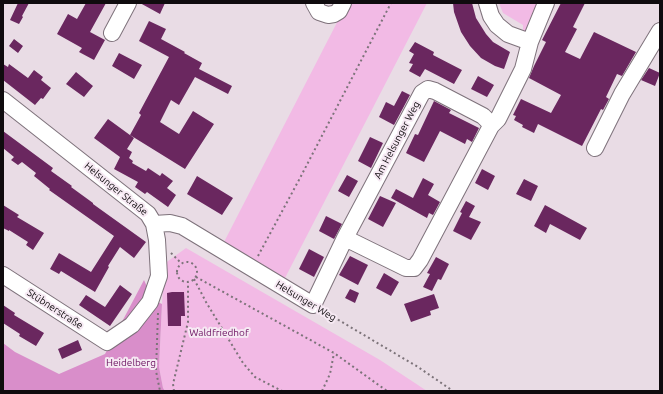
<!DOCTYPE html>
<meta charset="utf-8">
<style>
body{margin:0}
#map{position:relative;width:663px;height:394px;overflow:hidden;background:#e9dce5;font-family:Ubuntu,sans-serif}
canvas{display:block}
.frame{position:absolute;inset:0;border:4px solid #0f0b0e;pointer-events:none}
</style>
<div id="map">
<canvas width="663" height="394"></canvas>
<div class="frame"></div>
</div>
<script>
const ctx = document.querySelector('canvas').getContext('2d');
ctx.lineJoin = 'round';
function fill(path, color) { ctx.fillStyle = color; ctx.fill(path, 'evenodd'); }
const shape = rows => new Path2D(rows.map(r => 'M' + r).join(''));
function trace(path, color, width, dash) { ctx.strokeStyle = color; ctx.lineWidth = width; ctx.lineCap = dash ? 'butt' : 'round'; ctx.setLineDash(dash || []); ctx.stroke(path); }
function label(font, color, halo, rows, align = 'center') {
  ctx.font = font + ' Ubuntu,sans-serif'; ctx.lineWidth = 4; ctx.setLineDash([]); ctx.textBaseline = 'middle'; ctx.strokeStyle = halo; ctx.fillStyle = color; for (const [text, x, y, turn = 0] of rows) {
    ctx.save(); ctx.translate(x, y); ctx.rotate((+turn || 0) * Math.PI / 180); ctx.textAlign = isNaN(turn) ? turn : align; if (halo) ctx.strokeText(text, 0, 0); ctx.fillText(text, 0, 0); ctx.restore();
  }
}
fill(shape([
 [347,3,427,3,285,278,224,242],
 [499,3,541,3,527,31,523,31,523,25,503,13],
 [186,248,380,360,427,391,165,391,163,388,159,367,164,264]
]), '#f2bae5');
fill(shape([
 [144,280,153,300,162,304,159,367,163,388,165,391,3,391,3,343,15,352,59,374,105,354]
]), '#d98eca');
fill(shape([
 [18,3,29,3,22,16,23,17,19,24,10,20],
 [86,3,106,3,90,32,105,40,94,60,79,52,82,48,57,34,68,14,77,19],
 [140,3,165,3,160,14],
 [453,3,472,3,476,18,486,34,493,42,510,52,504,69,495,66,481,58,470,46,461,32,454,12],
 [561,3,585,3,573,27,577,29,565,52,580,59,594,32,636,52,622,76,617,74,606,97,609,99,603,110,601,109,582,146,538,124,534,133,522,127,523,125,514,120,516,116,513,115,521,99,551,113,561,95,529,78,534,66,546,42,542,40],
 [149,21,166,29,161,39,185,52,184,53,202,63,199,69,232,86,228,94,195,77,179,105,171,100,160,122,179,134,193,111,214,124,185,169,130,135,141,115,139,113,169,57,139,41],
 [14,39,23,46,18,53,9,46],
 [415,42,434,52,433,55,462,70,454,84,425,69,420,77,409,71,413,64,409,63,414,54,409,51],
 [119,53,142,65,134,79,112,66],
 [3,64,8,67,9,64,28,78,34,70,43,77,41,80,51,88,43,99,41,98,35,105,3,80],
 [649,68,660,73,655,86,641,80],
 [76,72,93,86,84,97,66,84],
 [478,76,494,85,487,97,471,89],
 [402,91,410,95,394,125,379,117,386,102,394,106],
 [434,101,451,110,449,113,479,128,472,142,467,139,465,144,440,131,424,162,406,153,415,134,418,135],
 [108,119,134,138,127,149,132,152,129,158,133,161,132,163,146,171,148,168,160,176,162,173,173,181,167,188,176,195,168,207,147,192,145,194,135,187,138,182,114,169,120,157,94,138],
 [3,131,53,168,51,171,72,186,71,187,93,203,93,204,146,242,134,258,120,247,108,266,109,267,95,292,61,271,59,274,50,269,59,253,91,272,114,236,49,190,50,189,34,176,36,173,22,162,18,165,11,160,14,157,3,148],
 [370,137,383,143,371,168,358,161],
 [482,169,495,176,488,190,475,183],
 [347,175,358,181,349,197,338,191],
 [197,176,233,198,222,215,187,194],
 [423,178,434,184,428,195,440,202,433,215,429,213,427,218,391,198,396,189,413,198],
 [524,179,538,186,531,201,516,194],
 [380,196,396,203,383,227,368,219],
 [466,201,475,206,469,217,481,222,471,240,453,231,462,213,464,214,460,212],
 [3,205,19,215,17,217,44,233,33,250,26,245,28,242,9,230,9,231,3,228],
 [545,205,587,228,580,240,550,224,546,233,534,226],
 [326,216,342,224,334,239,319,231],
 [309,249,324,257,314,277,299,269],
 [350,256,368,265,358,285,339,275],
 [436,257,449,264,441,280,438,279,432,291,423,287,430,274,427,273],
 [384,273,399,282,391,296,376,288],
 [120,285,132,294,110,326,79,305,86,295,105,307],
 [350,289,359,293,355,303,345,298],
 [172,292,184,292,185,316,181,316,181,326,168,326,167,293],
 [434,294,439,308,430,311,431,315,411,322,404,304],
 [3,305,15,313,14,315,44,333,36,346,19,336,20,334,3,323],
 [78,340,82,350,62,359,58,349]
]), '#6a275f');
const minor = shape([
 [314,3,319,12,328,15,334,14,339,11,343,3],
 [487,3,491,16,497,25,508,34,530,42],
 [112,33,128,3],
 [3,100,148,214,154,224,157,240,159,276,150,302,132,325,107,342,3,275],
 [595,148,622,94,660,31],
 [154,224,170,223,182,226,313,305,345,238,422,93,428,89,435,91,483,116,488,121,491,126],
 [345,238,406,268,414,268,420,260,491,126,498,119,523,69,530,42,546,3]
]);
trace(minor, '#7e727b', 18);
trace(shape([
 [171,253,181,263],
 [258,256,300,178,391,3],
 '177 272a10 10 0 1 1 20 0a10 10 0 1 1-20 0Z',
 [196,277,334,353,387,391],
 [194,279,206,302,243,363,255,377,282,391],
 [325,312,418,367,453,391],
 [158,313,156,371,160,391],
 [174,391,173,384,188,322,188,282],
 [322,391,330,374,334,353]
]), '#7c7379', 2, [2, 3]);
trace(minor, '#fff', 16);
label('10px', '#0f0b0e', '#f6e9f3', [
 ["Am Helsunger Weg",397,140,-62],
 ["Helsunger Straße",116,189,39],
 ["Helsunger Weg",306,301,31],
 ["Stübnerstraße",55,309,33]
]);
label('10px', '#6a105f', '#f6e9f3', [
 ["Waldfriedhof",219,333],
 ["Heidelberg",131,363]
]);
</script>
